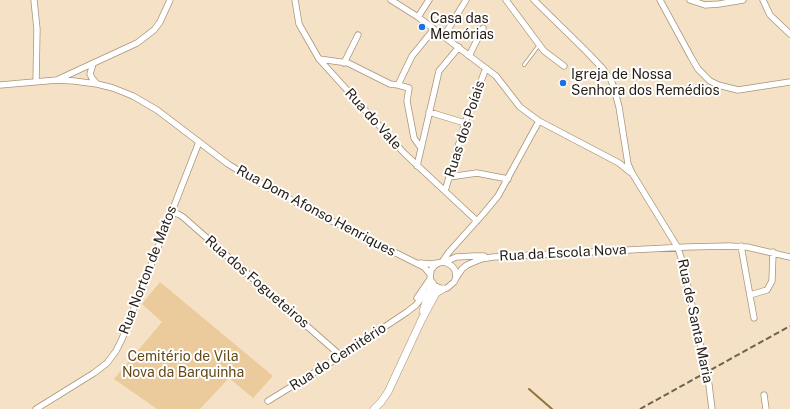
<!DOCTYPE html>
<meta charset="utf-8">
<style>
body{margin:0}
canvas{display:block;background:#f5e1c5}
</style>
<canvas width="790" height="409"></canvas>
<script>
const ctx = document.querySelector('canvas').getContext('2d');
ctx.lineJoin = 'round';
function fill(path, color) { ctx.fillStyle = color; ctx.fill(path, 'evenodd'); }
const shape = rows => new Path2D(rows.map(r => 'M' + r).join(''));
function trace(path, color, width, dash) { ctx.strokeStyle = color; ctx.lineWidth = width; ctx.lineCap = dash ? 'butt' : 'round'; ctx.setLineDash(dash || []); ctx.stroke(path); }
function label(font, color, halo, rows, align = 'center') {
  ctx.font = font + ' "Public Sans",sans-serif'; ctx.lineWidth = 4; ctx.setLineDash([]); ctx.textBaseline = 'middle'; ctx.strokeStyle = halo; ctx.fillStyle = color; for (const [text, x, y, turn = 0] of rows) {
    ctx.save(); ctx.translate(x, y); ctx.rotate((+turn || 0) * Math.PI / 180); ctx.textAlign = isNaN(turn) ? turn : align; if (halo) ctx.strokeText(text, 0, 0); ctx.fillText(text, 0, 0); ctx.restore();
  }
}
fill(shape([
 [160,282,273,376,253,398,229,378,200,409,157,409,114,379,162,322,142,304]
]), '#ebcb9b');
trace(shape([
 [529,389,552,409]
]), '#917240', 2);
const service = shape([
 [524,65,539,45]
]);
const minor = shape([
 [34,0,37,29,36,81],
 [295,0,299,24,319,59,404,153,477,221],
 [391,0,418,17,496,76,520,107,539,121,619,163,630,172],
 [506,0,544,51,564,66],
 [534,0,587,52,603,69,611,80,614,88,619,107,628,164,632,173,678,248,683,264,709,385,712,409],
 [660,0,691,57,698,69,710,81,718,85,738,90,790,82],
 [690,0,705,5,719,4,743,0],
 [763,0,770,15,790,34],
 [418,17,429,0],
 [444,36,466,0],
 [469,56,483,28],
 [319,59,348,63,390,84,398,85,412,56,434,29],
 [344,63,358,35],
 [93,64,90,74,92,78,97,84],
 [59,79,137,43,154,30,160,22,170,0],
 [0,85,57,80,74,81,97,84,113,88,133,96,157,110,228,164,249,177,310,210,424,267,430,274],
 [398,85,409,88,407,101,414,138,421,148],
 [429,112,465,123],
 [417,166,439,71,459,47],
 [449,177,477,173,508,179],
 [445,191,465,123,486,68],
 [171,212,178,214,183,217,341,356],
 [741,246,754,318],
 [442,262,449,252,484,213,498,196,539,121],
 [445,262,456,257,475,256,484,256],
 [420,263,430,264,445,262,452,266,455,270,456,278,454,282,447,288,443,289,435,286,430,279,431,270,435,265,439,263],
 [456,278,462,269,467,265,481,259,493,257,687,247,729,246,747,247,790,257],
 [750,295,767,290,772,281,773,252],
 [417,298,430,279],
 [764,395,766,409],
 [268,401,341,356,407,312,416,305,423,296,435,286],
 [36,409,94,373,107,363,116,351,122,339,199,142]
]);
const tertiary = shape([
 [423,311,432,283],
 [374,409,381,402,388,392,422,319,436,293,443,289]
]);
trace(service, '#a7957b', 4);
trace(minor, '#a7957b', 7);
trace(tertiary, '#a7957b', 8);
trace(service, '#fff', 2.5);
trace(minor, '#fff', 5.5);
trace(tertiary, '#fff', 7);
trace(shape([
 [640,409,790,326]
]), '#6e6252', 2, [6, 3]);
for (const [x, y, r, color] of [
 [422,27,4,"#1e71dc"],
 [563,83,4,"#1e71dc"]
]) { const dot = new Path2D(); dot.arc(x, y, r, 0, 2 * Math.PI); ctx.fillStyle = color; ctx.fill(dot); trace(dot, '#fff', 1.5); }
label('14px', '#241d13', '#fff', [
 ["Casa das",430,19],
 ["Memórias",430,35],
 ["Igreja de Nossa",571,75],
 ["Senhora dos Remédios",571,91]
], 'left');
label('14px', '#241d13', '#fff', [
 ["Rua do Vale",373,119,48],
 ["Ruas dos Poíais",465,129,-72],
 ["Rua Dom Afonso Henriques",316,211,28],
 ["Rua da Escola Nova",563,253,-3],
 ["Rua Norton de Matos",148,270,-69],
 ["Rua dos Fogueteiros",257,282,41],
 ["Rua de Santa Maria",695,321,78],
 ["Rua do Cemitério",338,357,-33]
]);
label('14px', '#654815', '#fff', [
 ["Cemitério de Vila",183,357],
 ["Nova da Barquinha",183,373]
]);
</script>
